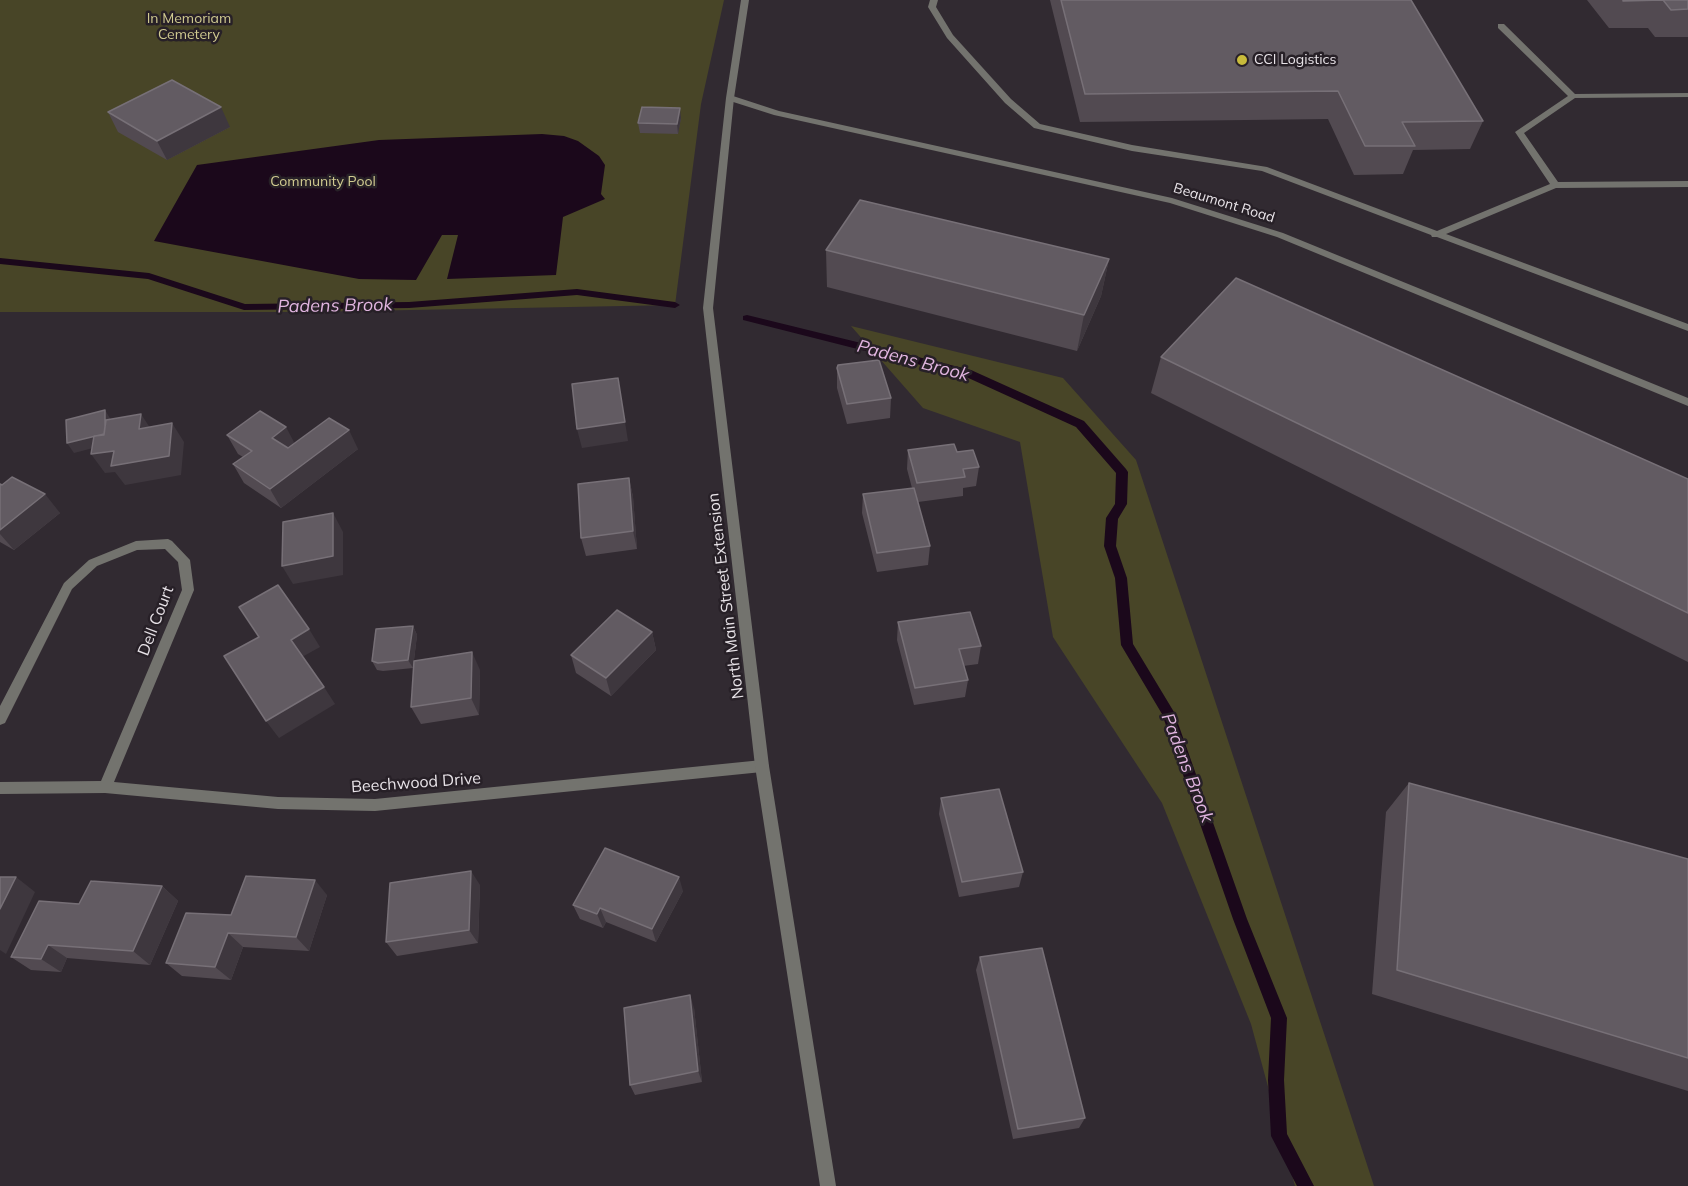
<!DOCTYPE html>
<style>
body{margin:0}
canvas{display:block;background:#312a31}
</style>
<canvas width="1688" height="1186"></canvas>
<script>
const ctx = document.querySelector('canvas').getContext('2d');
ctx.lineJoin = 'round';
function fill(path, color) { ctx.fillStyle = color; ctx.fill(path, 'evenodd'); }
const shape = rows => new Path2D(rows.map(r => 'M' + r).join(''));
function trace(path, color, width, dash) { ctx.strokeStyle = color; ctx.lineWidth = width; ctx.lineCap = dash ? 'butt' : 'round'; ctx.setLineDash(dash || []); ctx.stroke(path); }
function label(font, color, halo, rows, align = 'center') {
  ctx.font = font + ' Mulish,sans-serif'; ctx.lineWidth = 5; ctx.setLineDash([]); ctx.textBaseline = 'middle'; ctx.strokeStyle = halo; ctx.fillStyle = color; for (const [text, x, y, turn = 0] of rows) {
    ctx.save(); ctx.translate(x, y); ctx.rotate((+turn || 0) * Math.PI / 180); ctx.textAlign = isNaN(turn) ? turn : align; if (halo) ctx.strokeText(text, 0, 0); ctx.fillText(text, 0, 0); ctx.restore();
  }
}
fill(shape([
 [0,0,724,0,701,104,675,305,305,312,0,312],
 [851,326,1063,378,1136,460,1374,1186,1295,1186,1251,1024,1162,803,1053,637,1020,442,923,408]
]), '#484527');
fill(shape([
 [542,134,564,136,578,141,599,156,605,165,601,194,605,199,563,217,556,275,447,279,458,235,442,235,416,280,359,279,154,241,197,165,379,140]
]), '#1b081b');
fill(shape([
 [0,258,149,273,245,304,409,302,577,289,675,302,680,305,675,308,577,295,409,308,244,310,148,279,0,264,0,258],
 [747,315,971,370,1084,421,1126,469,1128,472,1127,504,1118,519,1116,546,1127,578,1133,644,1174,712,1247,919,1287,1018,1284,1080,1287,1134,1314,1186,1297,1186,1271,1136,1268,1080,1271,1018,1233,919,1162,714,1121,645,1115,578,1104,546,1106,518,1115,504,1116,473,1076,427,964,376,743,320,743,316,747,315]
]), '#1b081b');
fill(shape([
 [930,0,938,0,936,7,953,35,1011,99,1040,124,1132,145,1267,167,1437,231,1550,184,1515,132,1568,96,1498,28,1498,24,1504,24,1575,94,1688,93,1688,97,1575,98,1524,133,1558,182,1688,181,1688,187,1556,188,1446,234,1688,324,1688,331,1437,237,1432,237,1431,235,1262,171,1132,151,1034,128,1005,103,947,38,928,7,930,0]
]), '#73736e');
fill(shape([
 [727,96,733,96,779,111,1172,198,1283,233,1688,398,1688,406,1277,237,1170,203,774,115,727,100,727,96],
 [168,539,172,541,190,560,194,590,114,782,278,797,375,799,762,760,767,762,769,766,767,770,762,772,375,811,278,809,105,793,0,794,0,782,101,781,182,590,178,562,165,549,137,550,97,566,72,589,5,723,0,725,0,706,64,583,89,560,136,541,168,539]
]), '#73736e');
fill(shape([
 [741,0,749,0,734,98,713,308,769,766,836,1186,820,1186,755,766,703,308,726,98,741,0]
]), '#73736e');
fill(shape([
 [1050,0,1411,0,1483,121,1470,149,1413,150,1403,174,1354,175,1328,119,1080,122],
 [1587,0,1688,0,1688,37,1655,37,1648,28,1609,28],
 [108,112,230,127,167,160,118,132],
 [681,118,678,134,640,133,638,123],
 [826,250,1109,259,1101,296,1077,351,827,287],
 [1161,357,1688,479,1688,662,1151,393],
 [837,368,891,398,890,418,847,424,837,388],
 [227,435,295,443,358,449,281,508,244,483,233,464,243,457,238,454],
 [908,450,957,452,979,467,976,486,963,488,963,496,918,502,930,546,928,565,877,572,862,513,863,494,912,488,907,469],
 [629,478,633,497,637,549,586,556,581,538],
 [0,484,60,513,14,550,0,542],
 [898,622,981,646,978,664,963,666,968,680,965,697,914,705,897,640],
 [413,626,417,635,413,668,383,671,377,670,372,661],
 [652,632,656,650,611,696,576,673,571,655],
 [480,670,479,715,421,724,411,707],
 [1409,783,1688,859,1688,1091,1372,994,1386,812],
 [941,798,1023,872,1019,887,959,897,939,814],
 [480,885,478,943,397,956,386,942],
 [162,886,178,901,150,965,67,958,61,972,31,970,11,957,79,904],
 [683,891,656,942,606,922,603,928,580,919,573,905],
 [327,895,309,951,243,947,231,980,182,976,166,963,231,915],
 [980,957,1085,1118,1079,1128,1013,1139,976,970],
 [694,1008,702,1082,635,1095,630,1085]
]), '#524a51');
fill(shape([
 [221,107,230,127,167,160,157,141],
 [680,108,681,118,678,134,677,124],
 [1109,259,1101,296,1077,351,1084,315],
 [618,378,628,441,582,448,577,429],
 [105,410,111,420,112,443,74,453,67,443],
 [141,414,154,434,139,429],
 [172,423,184,442,181,475,125,485,115,472,105,473,91,454],
 [286,427,296,446,282,457,272,438],
 [349,430,358,449,281,508,270,489],
 [629,478,633,497,637,549,633,531],
 [45,494,60,513,14,550,0,534,0,530],
 [333,513,343,532,343,575,293,584,282,566],
 [413,626,417,635,413,668,408,660],
 [309,629,320,647,302,657,291,640],
 [652,632,656,650,611,696,606,678],
 [472,652,480,670,479,715,471,698],
 [324,687,335,704,279,738,266,721],
 [471,871,480,885,478,943,469,930],
 [16,877,35,892,6,954,0,950,0,909],
 [679,877,683,891,656,942,652,929],
 [315,880,327,895,309,951,296,937],
 [162,886,178,901,150,965,133,951],
 [600,908,606,922,603,928,597,914],
 [228,933,243,947,231,980,215,967],
 [48,945,67,958,61,972,41,959],
 [690,995,694,1008,702,1082,698,1071]
]), '#3e373e');
const building = shape([
 [1061,0,1411,0,1483,121,1402,122,1415,146,1365,146,1338,91,1085,94,1061,0],
 [1623,0,1688,0,1688,9,1671,10,1663,0,1623,1,1623,0],
 [172,80,221,107,157,141,108,112,172,80],
 [642,107,680,108,677,124,638,123,642,107],
 [860,200,1109,259,1084,315,826,250,860,200],
 [1236,278,1688,479,1688,613,1161,357,1236,278],
 [879,360,891,398,847,404,837,368,838,365,879,360],
 [618,378,625,422,577,429,572,384,618,378],
 [105,410,105,426,104,434,67,443,66,420,105,410],
 [260,411,286,427,272,438,288,448,329,418,349,430,270,489,233,464,252,451,227,435,260,411],
 [141,414,139,429,172,423,169,456,111,466,114,451,91,454,94,436,104,435,106,420,141,414],
 [954,444,957,452,973,450,979,467,963,469,965,477,917,483,908,450,954,444],
 [12,477,45,494,0,530,0,484,2,485,12,477],
 [629,478,633,531,581,538,578,484,629,478],
 [914,488,930,546,877,553,863,494,914,488],
 [333,513,333,556,282,566,283,522,333,513],
 [278,585,309,629,291,640,324,687,266,721,224,656,259,637,239,607,278,585],
 [617,610,652,632,606,678,571,655,617,610],
 [970,612,981,646,959,649,968,680,915,688,898,622,970,612],
 [413,626,408,660,378,663,372,661,376,629,413,626],
 [472,652,471,698,411,707,414,661,472,652],
 [1409,783,1688,859,1688,1058,1397,970,1409,783],
 [999,789,1023,872,962,882,941,798,999,789],
 [605,848,679,877,652,929,600,908,597,914,573,905,605,848],
 [471,871,469,930,386,942,390,883,471,871],
 [246,876,315,880,296,937,228,933,215,967,166,963,186,913,231,915,246,876],
 [0,877,16,877,0,909,0,877],
 [91,881,162,886,133,951,48,945,41,959,11,957,39,901,79,904,91,881],
 [1042,948,1085,1118,1018,1129,980,957,1042,948],
 [690,995,698,1071,630,1085,624,1008,690,995]
]);
fill(building, '#625b62');
trace(building, '#777077', 1.5);
for (const [x, y, r, color] of [
 [1242,60,6,"#c8bb3b"]
]) { const dot = new Path2D(); dot.arc(x, y, r, 0, 2 * Math.PI); ctx.fillStyle = color; ctx.fill(dot); trace(dot, '#272027', 2); }
label('14px', '#d0ca90', '#272027', [
 ["In Memoriam",189,19],
 ["Cemetery",189,35],
 ["Community Pool",323,182]
]);
label('14px', '#e8e3e8', '#272027', [
 ["CCI Logistics",1254,60]
], 'left');
label('14px', '#e8e3e8', '#272027', [
 ["Beaumont Road",1224,203,17]
]);
label('16px', '#e8e3e8', '#272027', [
 ["North Main Street Extension",726,596,-97],
 ["Dell Court",156,621,-69],
 ["Beechwood Drive",416,783,-4]
]);
label('italic 18px', '#e1b5e0', '#272027', [
 ["Padens Brook",335,306,-1],
 ["Padens Brook",913,361,15],
 ["Padens Brook",1187,768,69]
]);
</script>
